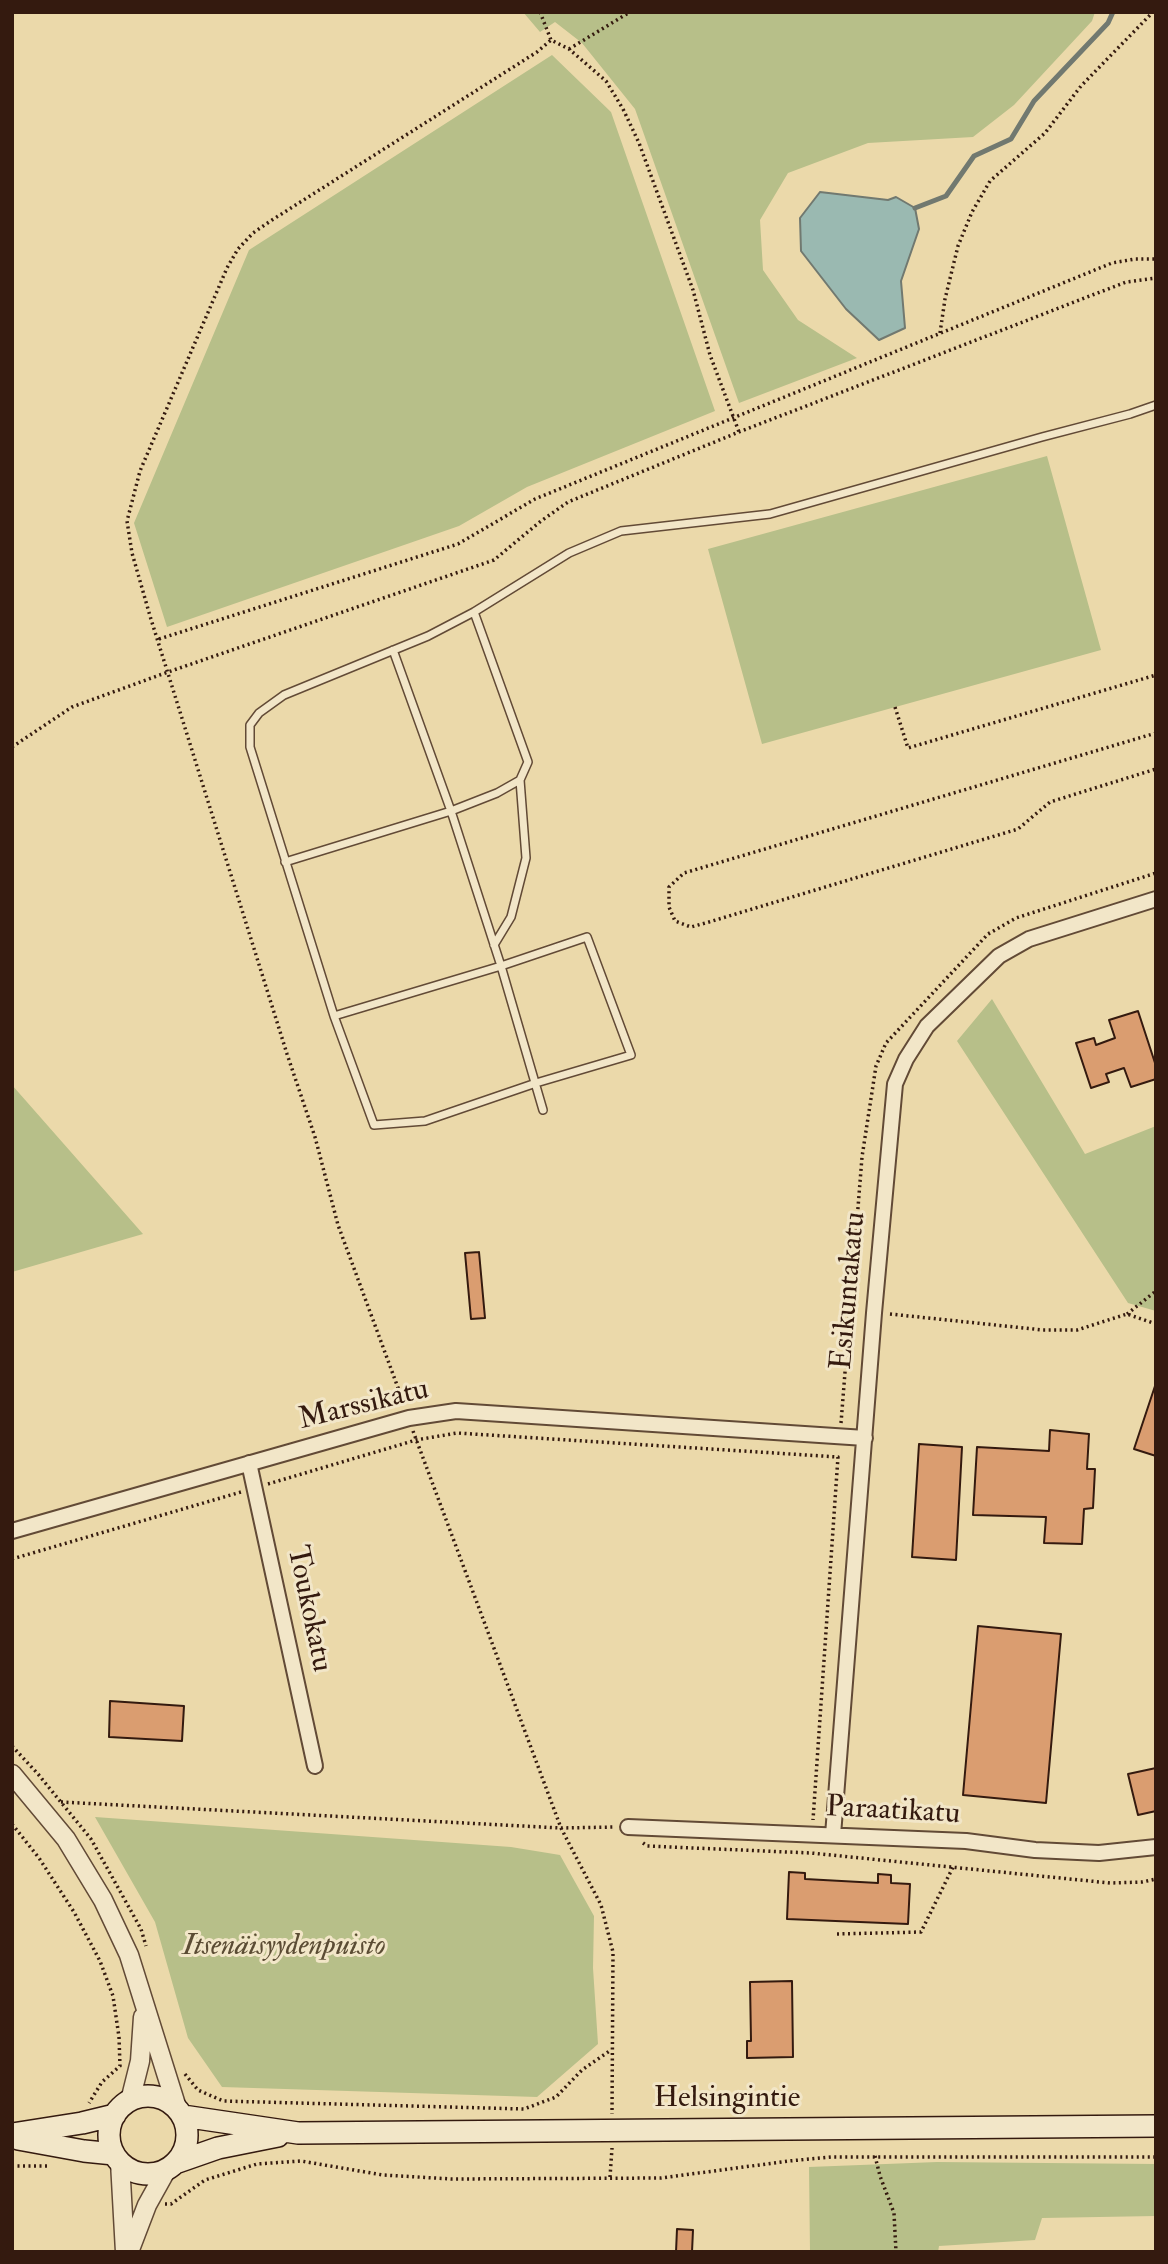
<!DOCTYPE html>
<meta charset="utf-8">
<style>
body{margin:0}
#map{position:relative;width:1168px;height:2264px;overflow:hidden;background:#ebd9aa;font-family:"IM FELL Double Pica",serif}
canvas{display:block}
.frame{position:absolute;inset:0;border:14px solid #341a0f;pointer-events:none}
</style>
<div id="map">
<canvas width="1168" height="2264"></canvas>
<div class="frame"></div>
</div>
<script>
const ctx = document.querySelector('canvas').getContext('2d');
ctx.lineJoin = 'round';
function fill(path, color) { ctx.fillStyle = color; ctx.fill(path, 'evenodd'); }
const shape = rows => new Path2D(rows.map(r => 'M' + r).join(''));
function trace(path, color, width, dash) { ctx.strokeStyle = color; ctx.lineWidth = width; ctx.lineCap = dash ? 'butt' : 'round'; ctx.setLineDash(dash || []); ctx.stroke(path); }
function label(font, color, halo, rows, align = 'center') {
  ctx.font = font + ' "IM FELL Double Pica",serif'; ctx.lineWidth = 6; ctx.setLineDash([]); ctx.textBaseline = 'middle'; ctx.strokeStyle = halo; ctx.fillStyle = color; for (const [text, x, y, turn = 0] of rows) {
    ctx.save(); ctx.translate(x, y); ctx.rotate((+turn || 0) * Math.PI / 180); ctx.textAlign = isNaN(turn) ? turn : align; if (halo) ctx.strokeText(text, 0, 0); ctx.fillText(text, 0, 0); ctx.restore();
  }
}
fill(shape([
 [523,12,1095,12,1092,21,1014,105,973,137,868,143,788,173,760,220,763,270,798,320,857,358,739,403,635,109,582,43,555,22,540,32],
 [552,55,611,112,715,411,527,487,459,526,167,627,134,523,249,250],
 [1047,456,1101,650,762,744,708,549],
 [992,999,1085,1154,1156,1126,1156,1311,1128,1303,957,1041],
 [12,1085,143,1234,12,1272],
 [95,1817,511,1847,560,1855,594,1916,593,1968,598,2044,537,2097,222,2087,188,2038,155,1922],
 [937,2162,1156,2164,1156,2216,1042,2218,1035,2240,939,2246,938,2252,810,2252,809,2167]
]), '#b7bf89');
const water = shape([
 [820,192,888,200,896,197,915,208,919,229,901,281,905,328,879,340,846,309,801,251,800,218,820,192]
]);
fill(water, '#9ab9b1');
trace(water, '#717970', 2);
trace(shape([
 [915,208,946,196,974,156,1011,139,1034,101,1108,23,1113,12]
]), '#717970', 5);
const building = shape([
 [1138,1011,1156,1066,1156,1079,1131,1087,1124,1068,1106,1074,1109,1082,1091,1088,1076,1043,1094,1038,1096,1045,1115,1038,1109,1020,1138,1011],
 [479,1252,485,1318,471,1319,465,1253,479,1252],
 [1156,1383,1156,1456,1134,1449,1156,1383],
 [1050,1430,1089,1434,1087,1469,1095,1469,1093,1508,1084,1509,1082,1544,1044,1543,1046,1517,973,1515,977,1447,1049,1451,1050,1430],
 [919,1444,962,1447,956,1560,912,1557,919,1444],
 [978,1626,1061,1634,1046,1803,963,1795,978,1626],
 [110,1701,184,1706,182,1741,109,1737,110,1701],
 [1156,1768,1156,1811,1138,1815,1128,1774,1156,1768],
 [789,1872,805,1873,805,1879,878,1883,878,1874,891,1875,891,1883,910,1884,908,1924,787,1919,789,1872],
 [792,1981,793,2057,747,2058,747,2041,751,2041,750,1982,792,1981],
 [677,2229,693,2230,692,2252,676,2252,677,2229]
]);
fill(building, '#da9d70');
trace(building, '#341a0f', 2);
const service = shape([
 [393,650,451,811,501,966,543,1110],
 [285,862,451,811,497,793,520,780,528,762,474,612],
 [494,945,511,917,526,858,520,780],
 [334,1016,374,1125,425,1121,536,1083,631,1055,587,937,501,966,334,1016,250,747,250,725,259,713,284,695,428,636,474,612,569,553,621,531,770,514,1042,437,1130,414,1156,405]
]);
const minor = shape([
 [249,1463,315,1766],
 [12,1531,409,1418,456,1411,865,1438],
 [628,1827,966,1841,1035,1850,1099,1853,1156,1847],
 [833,1835,874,1313,895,1084,906,1059,927,1026,999,956,1029,939,1156,899]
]);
const tertiary = shape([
 [12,1774,66,1839,103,1900,129,1955,177,2108],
 [130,2101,140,2061,143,2017],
 [120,2162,125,2252],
 [129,2252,147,2205,167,2169]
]);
const secondary = shape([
 '109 2135a39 39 0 1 1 78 0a39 39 0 1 1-78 0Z',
 [183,2116,298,2133,1156,2126],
 [12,2134,82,2123,115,2115],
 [18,2139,84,2151,114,2154],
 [175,2163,218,2148,278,2136]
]);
trace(service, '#624a36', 10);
trace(minor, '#624a36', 18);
trace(tertiary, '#624a36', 21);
trace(secondary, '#341a0f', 24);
trace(shape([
 [540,12,551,40,569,49,606,81,623,109,639,143,693,290,710,355,739,432],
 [569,49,630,12],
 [940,333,945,299,958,246,972,212,990,181,1045,133,1081,86,1153,12],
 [159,639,458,544,535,499,1112,263,1135,259,1156,259],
 [895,707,908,748,1156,675],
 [1156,733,684,873,669,887,669,907,675,921,691,927,709,922,1018,829,1050,802,1156,769],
 [12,747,72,707,168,672,494,560,541,521,568,502,739,432,1126,282,1156,278],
 [890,1314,1043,1330,1077,1330,1127,1314,1156,1324],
 [1127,1314,1156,1291],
 [404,1404,338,1225,315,1137,287,1054,150,616,132,553,127,521,140,471,227,268,238,249,253,233,272,220,537,52,551,40],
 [841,1423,862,1157,876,1066,886,1043,988,934,1016,918,1156,873],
 [413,1431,561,1828,601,1905,613,1952,612,2114],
 [268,1484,416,1440,457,1433,838,1457,813,1820],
 [12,1559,241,1492],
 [12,1746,38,1774,91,1839,141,1929,146,1946],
 [61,1802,561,1828,614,1827],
 [12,1824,39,1858,74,1912,100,1961,113,1996,119,2037,120,2066,102,2082,89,2103],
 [643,1843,647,1846,811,1853,1110,1883,1142,1882,1156,1879],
 [837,1934,921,1932,953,1867],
 [185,2074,198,2090,223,2101,524,2109,556,2097,582,2070,611,2050],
 [875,2156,880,2176,894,2213,896,2252],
 [12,2166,50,2166],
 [610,2177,612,2148],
 [165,2204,171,2204,205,2180,257,2164,301,2161,383,2175,452,2179,661,2178,789,2161,831,2157,1156,2157]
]), '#341a0f', 3.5, [2, 3.5]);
trace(service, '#f2e6c8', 7);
trace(minor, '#f2e6c8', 14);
trace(tertiary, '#f2e6c8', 18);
trace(secondary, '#f2e6c8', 21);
label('30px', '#341a0f', '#f2e6c8', [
 ["Esikuntakatu",850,1291,-85],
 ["Marssikatu",364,1406,-14],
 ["Toukokatu",308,1609,78],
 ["Paraatikatu",893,1812,3],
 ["Helsingintie",727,2100]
]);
label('italic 30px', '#5b4c34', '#f2e6c8', [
 ["Itsenäisyydenpuisto",284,1948]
]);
</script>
